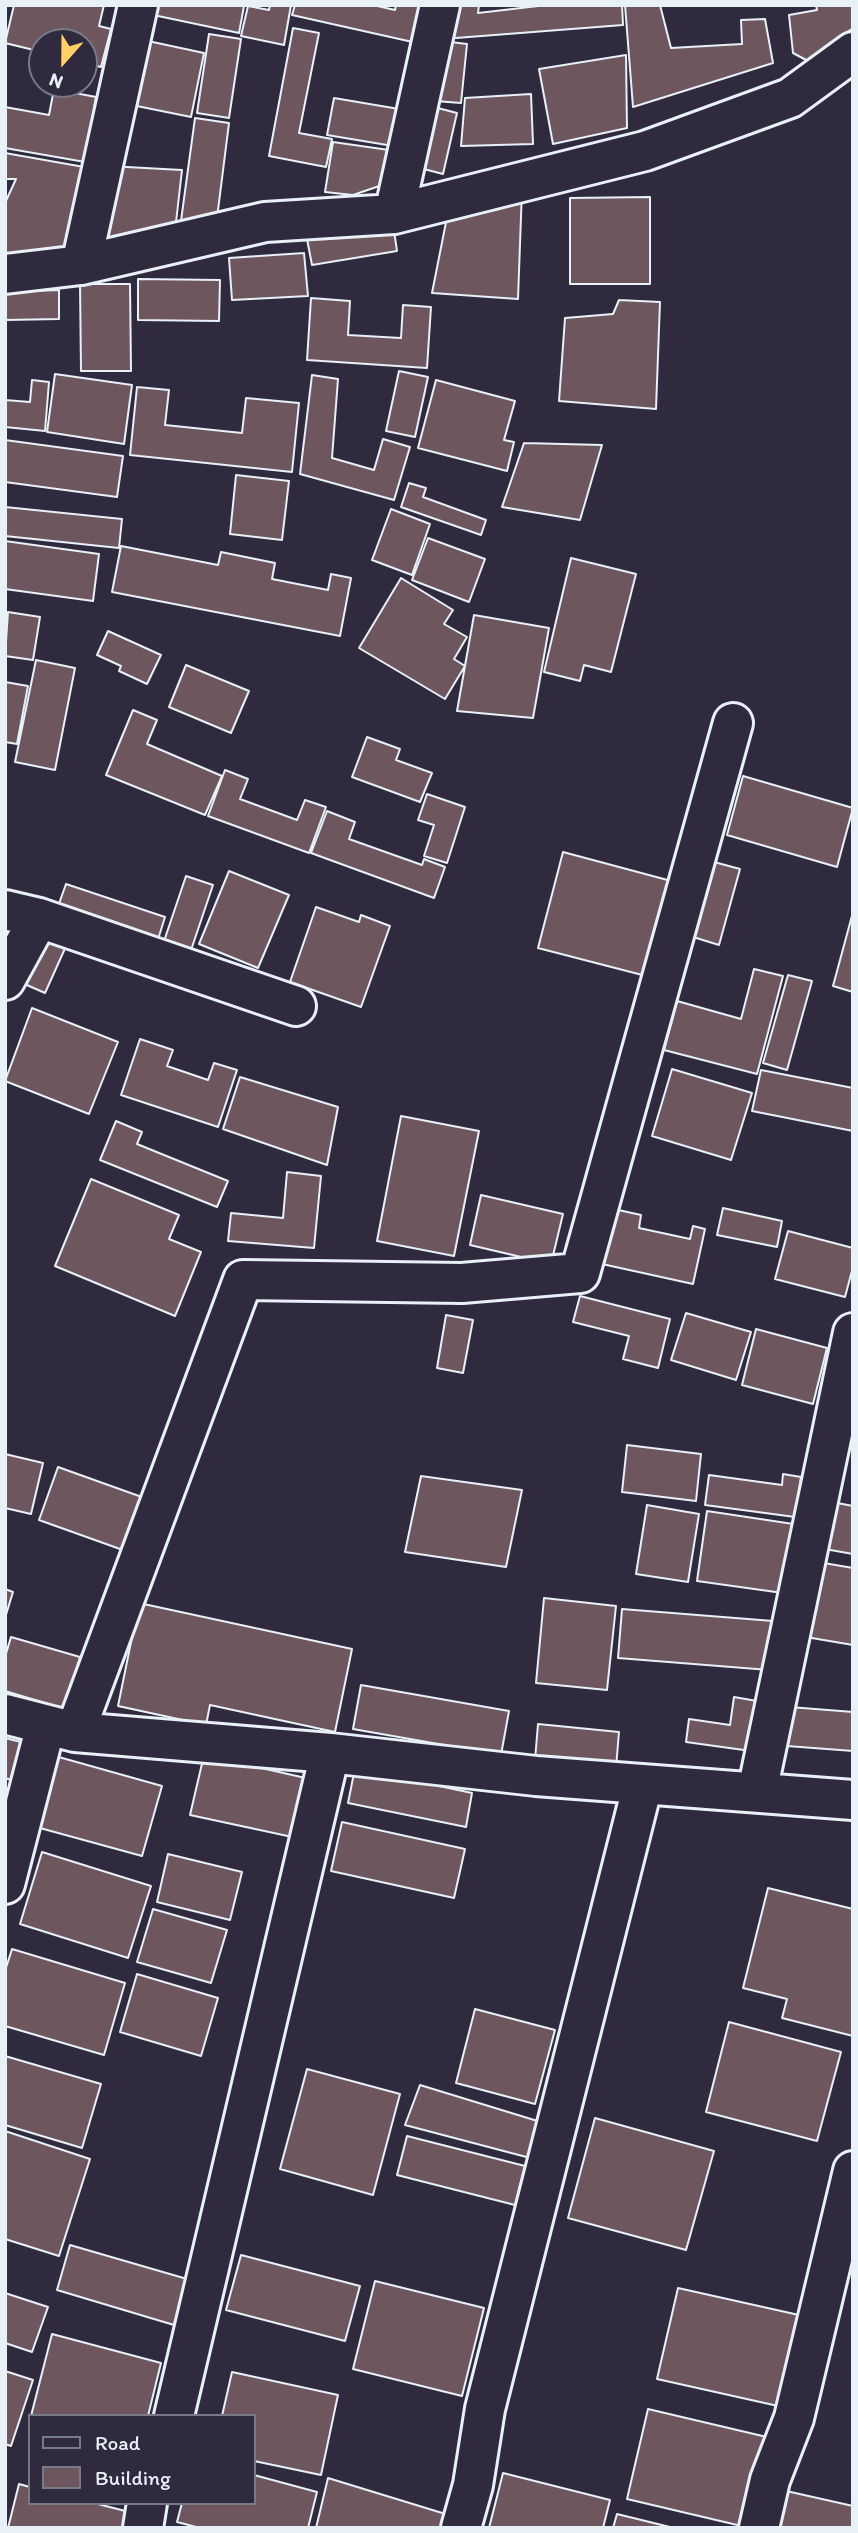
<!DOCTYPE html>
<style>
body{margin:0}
#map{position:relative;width:858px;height:2533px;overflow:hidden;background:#2f2a3d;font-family:Itim,sans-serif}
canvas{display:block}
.frame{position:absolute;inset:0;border:7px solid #e8f1f8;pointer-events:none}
.legend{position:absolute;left:28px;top:2414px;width:228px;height:91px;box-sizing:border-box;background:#2f2a3d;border:2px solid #797a88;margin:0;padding:9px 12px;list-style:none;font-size:21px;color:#e8f1f8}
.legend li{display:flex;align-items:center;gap:14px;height:35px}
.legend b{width:35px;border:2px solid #797a88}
.north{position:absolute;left:28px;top:28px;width:70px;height:70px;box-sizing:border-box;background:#2f2a3d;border:2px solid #797a88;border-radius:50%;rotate:201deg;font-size:19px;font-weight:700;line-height:28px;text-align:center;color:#e8f1f8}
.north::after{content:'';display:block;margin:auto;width:24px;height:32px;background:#ffd166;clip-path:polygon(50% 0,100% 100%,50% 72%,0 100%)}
</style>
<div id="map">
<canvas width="858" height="2533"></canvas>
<div class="frame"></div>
<ul class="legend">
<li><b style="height:9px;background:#2f2a3d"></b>Road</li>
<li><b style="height:19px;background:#6e565f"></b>Building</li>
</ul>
<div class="north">N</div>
</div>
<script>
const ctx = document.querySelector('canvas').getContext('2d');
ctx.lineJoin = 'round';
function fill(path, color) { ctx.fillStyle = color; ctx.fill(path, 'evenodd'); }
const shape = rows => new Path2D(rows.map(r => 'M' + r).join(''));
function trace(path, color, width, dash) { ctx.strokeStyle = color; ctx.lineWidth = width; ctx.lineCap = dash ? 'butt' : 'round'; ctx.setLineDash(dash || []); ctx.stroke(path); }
const building = shape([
 [14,5,104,5,99,26,111,29,101,67,84,63,84,42,42,42,42,52,5,43,14,5],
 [140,5,242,5,244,6,239,33,139,12,140,5],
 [270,5,291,5,284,45,241,36,248,6,269,10,270,5],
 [295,5,373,5,395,10,396,5,426,5,417,43,292,15,295,5],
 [449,5,479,5,478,13,547,5,622,5,623,25,443,39,449,5],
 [625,5,660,5,671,48,742,44,741,20,765,19,773,63,633,107,625,5],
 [816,5,853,5,853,28,808,61,793,53,789,15,817,10,816,5],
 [293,28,319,33,299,133,332,139,326,167,269,156,293,28],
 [209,34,241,39,229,118,197,113,209,34],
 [134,38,204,53,191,117,122,103,134,38],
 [442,41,467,44,461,103,435,101,442,41],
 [626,55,627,128,553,144,539,69,626,55],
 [54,89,96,97,85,162,5,148,5,107,49,115,54,89],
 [531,94,533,144,461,146,465,98,531,94],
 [334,98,399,109,393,146,327,135,334,98],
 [430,106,457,113,443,174,416,167,430,106],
 [195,118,229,123,217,218,180,228,195,118],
 [333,142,396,151,391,182,353,195,325,192,333,142],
 [5,153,84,167,67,259,5,257,5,203,16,179,5,179,5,153],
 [108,166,182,170,175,231,87,249,108,166],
 [522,189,518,299,432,293,449,207,522,189],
 [650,197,650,284,570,284,570,198,650,197],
 [393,224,397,251,312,265,307,239,393,224],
 [304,253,308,296,232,300,229,258,304,253],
 [138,279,220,280,219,321,138,320,138,279],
 [80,284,130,284,131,371,81,371,80,284],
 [59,290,59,319,5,320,5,292,59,290],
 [311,298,350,301,348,335,401,338,403,305,431,307,427,368,307,360,311,298],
 [619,300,660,302,656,409,559,401,565,318,613,314,619,300],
 [399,371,428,377,415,437,386,431,399,371],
 [55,374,132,385,124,444,47,432,55,374],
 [312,375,338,379,332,458,374,470,383,439,410,447,394,500,300,474,312,375],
 [32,380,49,382,45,431,5,427,5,400,30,402,32,380],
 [436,380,515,401,504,440,514,442,507,471,418,448,436,380],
 [137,387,169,390,165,425,242,433,246,398,299,403,292,472,130,455,137,387],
 [5,440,123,456,117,497,5,482,5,440],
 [524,443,602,445,580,520,502,507,524,443],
 [236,475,289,481,282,540,230,534,236,475],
 [409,483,426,488,423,497,486,520,481,535,401,507,409,483],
 [5,507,122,519,119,548,5,536,5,507],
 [391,509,430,524,412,575,372,560,391,509],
 [428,538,485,559,469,602,412,580,428,538],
 [5,541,99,554,93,601,5,589,5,541],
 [121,546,218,565,221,552,275,563,272,579,328,590,331,574,351,578,340,636,112,592,121,546],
 [571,558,636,574,611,672,584,665,580,681,544,672,571,558],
 [401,578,453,610,444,624,467,637,454,659,465,666,445,699,359,648,401,578],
 [8,612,40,617,33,660,5,656,8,612],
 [474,615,549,628,533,718,457,711,474,615],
 [108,631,161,655,147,684,119,671,121,666,97,655,108,631],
 [36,660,75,668,55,770,15,762,36,660],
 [186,665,249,691,231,733,169,707,186,665],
 [5,682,28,686,17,744,5,742,5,682],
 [133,710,157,720,147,744,222,776,205,815,106,775,133,710],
 [367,737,400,749,396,760,432,773,420,802,352,777,367,737],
 [225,770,248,779,240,799,297,820,305,800,326,807,309,853,208,816,225,770],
 [743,776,853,808,837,867,727,835,743,776],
 [427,794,465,807,447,863,424,856,434,825,418,820,427,794],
 [327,811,355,822,349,839,422,865,424,859,445,867,434,898,311,853,327,811],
 [563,852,675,882,650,977,538,948,563,852],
 [714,862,740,869,719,945,693,937,714,862],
 [229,871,289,895,258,968,199,944,229,871],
 [186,876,213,885,187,962,160,953,186,876],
 [66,884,165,917,155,949,55,915,66,884],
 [316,907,359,922,361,915,390,926,361,1007,290,982,316,907],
 [853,912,853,992,833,986,853,912],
 [42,933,67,944,45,993,20,982,42,933],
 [754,969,783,976,757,1074,664,1050,677,1001,741,1019,754,969],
 [788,975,812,981,787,1070,763,1063,788,975],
 [32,1008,118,1042,89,1114,5,1081,32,1008],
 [140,1039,173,1050,167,1066,208,1080,214,1063,237,1070,218,1127,121,1095,140,1039],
 [672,1069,752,1093,731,1160,652,1136,672,1069],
 [761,1070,853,1088,853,1131,752,1111,761,1070],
 [240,1077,338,1107,327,1165,223,1129,240,1077],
 [401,1116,479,1131,454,1256,377,1241,401,1116],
 [116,1121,142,1132,137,1144,228,1181,217,1207,100,1160,116,1121],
 [287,1172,321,1176,314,1248,228,1241,231,1213,283,1218,287,1172],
 [91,1179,179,1215,169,1239,201,1252,175,1316,55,1266,91,1179],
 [481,1195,563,1214,551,1264,470,1245,481,1195],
 [723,1208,782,1221,777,1247,717,1235,723,1208],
 [614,1209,641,1215,639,1228,690,1239,693,1226,705,1229,693,1284,602,1264,614,1209],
 [788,1231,853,1248,853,1267,845,1297,775,1279,788,1231],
 [580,1296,670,1319,658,1368,623,1359,629,1336,573,1322,580,1296],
 [686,1313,751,1332,736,1380,671,1360,686,1313],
 [446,1315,473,1320,463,1373,437,1368,446,1315],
 [756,1329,827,1348,813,1404,742,1385,756,1329],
 [627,1445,701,1454,696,1501,622,1492,627,1445],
 [5,1454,43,1463,31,1514,5,1508,5,1454],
 [58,1467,153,1501,134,1554,39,1520,58,1467],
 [783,1474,801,1477,795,1517,705,1505,709,1475,782,1485,783,1474],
 [421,1476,522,1490,506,1567,405,1552,421,1476],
 [827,1501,853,1506,853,1554,819,1548,827,1501],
 [647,1505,699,1514,688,1582,636,1574,647,1505],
 [707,1511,800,1525,790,1594,697,1581,707,1511],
 [812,1561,853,1568,853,1645,800,1636,812,1561],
 [5,1589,13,1592,5,1618,5,1589],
 [544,1598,616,1606,607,1690,536,1683,544,1598],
 [139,1603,352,1649,335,1732,210,1705,206,1725,118,1706,139,1603],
 [622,1609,773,1621,769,1670,618,1658,622,1609],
 [11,1637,80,1657,65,1709,5,1691,5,1657,11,1637],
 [361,1685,509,1711,501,1755,353,1729,361,1685],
 [734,1697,757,1701,751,1751,686,1742,689,1719,730,1725,734,1697],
 [790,1707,853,1712,853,1751,787,1746,790,1707],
 [538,1724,619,1732,616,1768,535,1760,538,1724],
 [5,1738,29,1744,18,1782,5,1778,5,1738],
 [48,1754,162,1786,142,1856,29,1825,48,1754],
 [204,1755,310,1779,297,1838,190,1815,204,1755],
 [355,1768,472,1793,466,1827,348,1803,355,1768],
 [342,1822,465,1849,454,1898,331,1871,342,1822],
 [42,1852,151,1886,128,1958,20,1924,42,1852],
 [168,1854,242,1872,230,1920,157,1902,168,1854],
 [768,1888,853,1909,853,2036,782,2018,787,1999,743,1988,768,1888],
 [153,1909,227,1930,211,1983,137,1962,153,1909],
 [12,1949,125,1983,104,2055,5,2026,5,1971,12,1949],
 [137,1974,218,1998,201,2056,120,2032,137,1974],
 [475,2009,555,2030,535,2104,456,2083,475,2009],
 [729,2022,841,2052,817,2141,706,2112,729,2022],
 [5,2056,101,2084,82,2148,5,2125,5,2056],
 [307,2069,400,2094,373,2195,280,2169,307,2069],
 [420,2085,544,2123,534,2159,405,2125,420,2085],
 [595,2118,714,2151,686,2250,568,2218,595,2118],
 [5,2131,90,2159,59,2256,5,2239,5,2131],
 [407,2136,525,2166,515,2205,397,2175,407,2136],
 [70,2245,187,2279,174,2325,57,2290,70,2245],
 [241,2255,360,2286,345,2341,226,2310,241,2255],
 [375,2281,484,2308,462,2396,353,2369,375,2281],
 [678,2288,808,2317,787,2408,657,2379,678,2288],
 [5,2293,48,2307,32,2352,5,2343,5,2293],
 [52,2334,161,2363,148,2416,31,2416,52,2334],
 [5,2371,33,2380,11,2446,5,2444,5,2371],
 [232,2372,338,2395,321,2475,254,2461,254,2416,222,2416,232,2372],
 [648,2409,771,2438,750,2528,627,2499,648,2409],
 [503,2473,610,2500,603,2528,489,2528,503,2473],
 [254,2475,317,2492,308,2528,200,2528,177,2522,182,2503,254,2503,254,2475],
 [328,2478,452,2516,447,2528,316,2528,328,2478],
 [19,2484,30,2487,30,2503,94,2503,133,2513,129,2528,8,2528,19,2484],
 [773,2488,853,2506,853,2528,765,2528,773,2488],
 [617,2514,674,2528,613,2528,617,2514]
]);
fill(building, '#6e565f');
trace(building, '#e8f1f8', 2);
const minor = shape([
 [394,214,440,5],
 [81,265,138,5],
 [5,274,81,265,265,222,394,214,645,151,790,98,853,52],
 [5,910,39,918,296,1006],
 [5,980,39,918],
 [5,1714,75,1732,330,1753,536,1776,853,1800],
 [75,1732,243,1280,462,1283,580,1273,733,723],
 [757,1792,853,1333],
 [5,1884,46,1725],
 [174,2416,330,1753],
 [143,2528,147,2503],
 [461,2528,473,2485,485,2409,643,1784],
 [759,2528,770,2480,794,2418,853,2171]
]);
trace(minor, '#e8f1f8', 44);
trace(minor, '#2f2a3d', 38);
</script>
